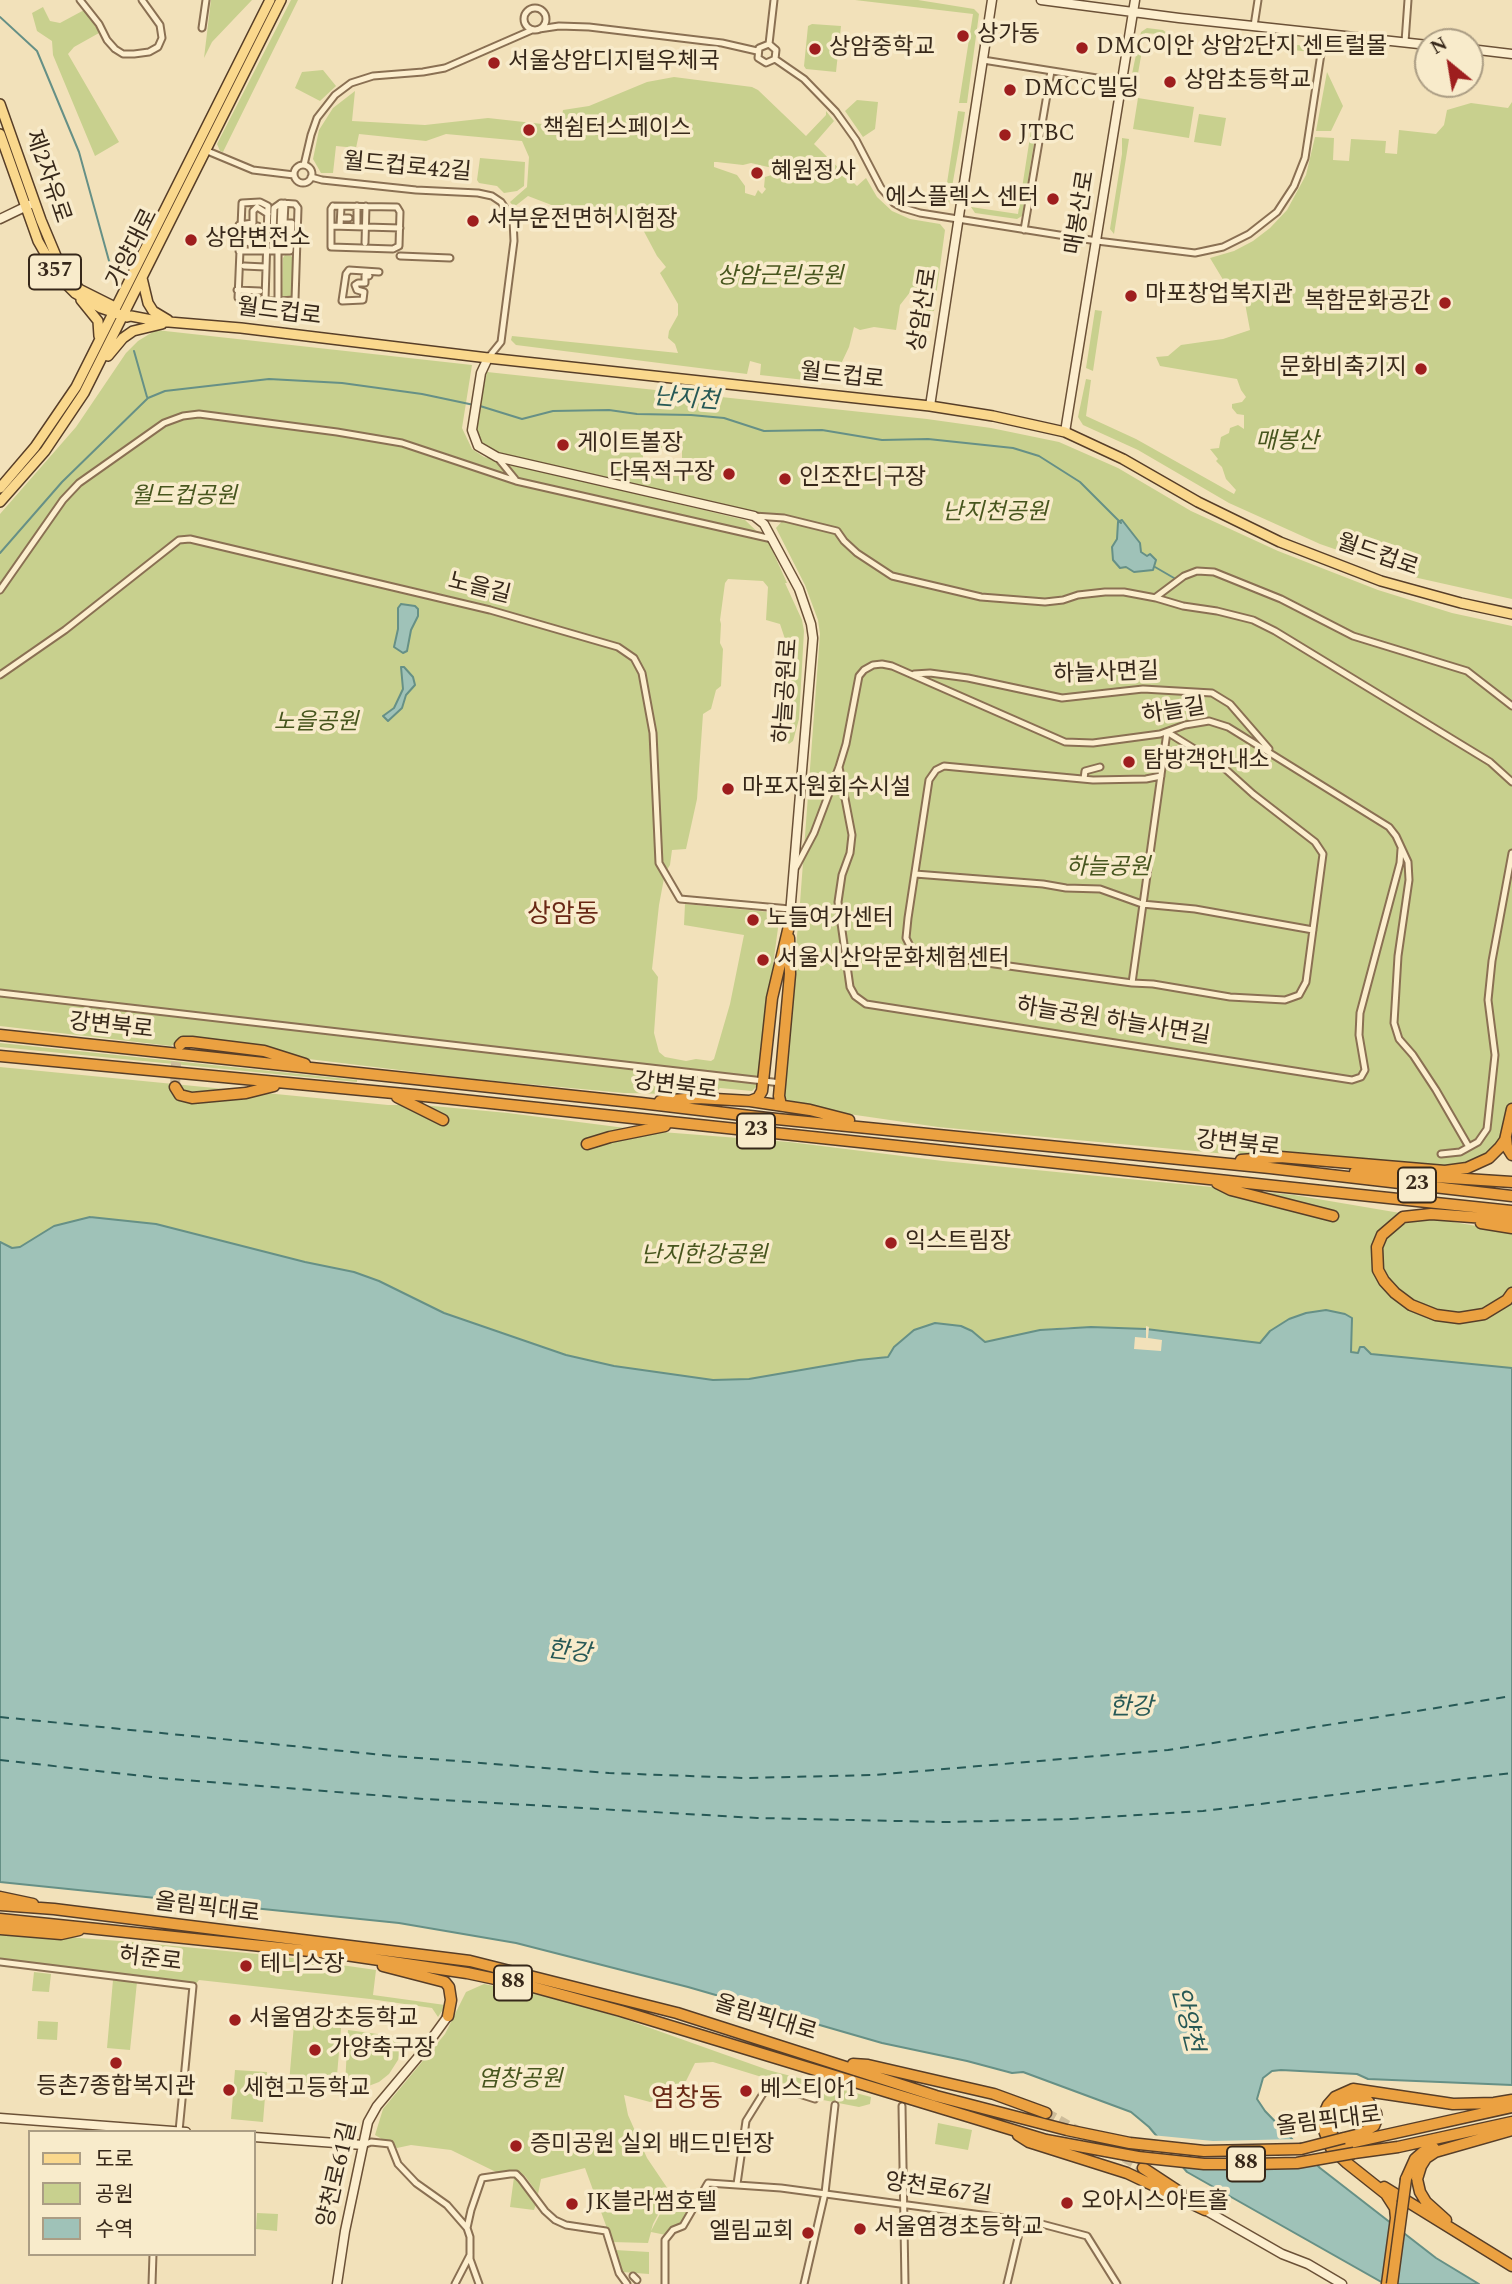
<!DOCTYPE html>
<meta charset="utf-8">
<style>
body{margin:0}
#map{position:relative;width:1512px;height:2284px;overflow:hidden;background:#f2e1ba;font-family:Spectral,"Noto Sans KR",serif}
canvas{display:block}
.legend{position:absolute;left:28px;top:2130px;width:228px;height:126px;box-sizing:border-box;background:#f8ebcb;border:2px solid #ab9d84;margin:0;padding:9px 12px;list-style:none;font-size:21px;color:#37281a}
.legend li{display:flex;align-items:center;gap:14px;height:35px}
.legend b{width:35px;border:2px solid #ab9d84}
.north{position:absolute;left:1414px;top:28px;width:70px;height:70px;box-sizing:border-box;background:#f8ebcb;border:2px solid #ab9d84;border-radius:50%;rotate:330deg;font-size:19px;font-weight:700;line-height:28px;text-align:center;color:#37281a}
.north::after{content:'';display:block;margin:auto;width:24px;height:32px;background:#9e1e1e;clip-path:polygon(50% 0,100% 100%,50% 72%,0 100%)}
</style>
<div id="map">
<canvas width="1512" height="2284"></canvas>
<ul class="legend">
<li><b style="height:9px;background:#fad88d"></b>도로</li>
<li><b style="height:19px;background:#c8d08e"></b>공원</li>
<li><b style="height:19px;background:#9fc2b8"></b>수역</li>
</ul>
<div class="north">N</div>
</div>
<script>
const ctx = document.querySelector('canvas').getContext('2d');
ctx.lineJoin = 'round';
function fill(path, color) { ctx.fillStyle = color; ctx.fill(path, 'evenodd'); }
const shape = rows => new Path2D(rows.map(r => 'M' + r).join(''));
function trace(path, color, width, dash) { ctx.strokeStyle = color; ctx.lineWidth = width; ctx.lineCap = dash ? 'butt' : 'round'; ctx.setLineDash(dash || []); ctx.stroke(path); }
function label(font, color, halo, rows, align = 'center') {
  ctx.font = font + ' Spectral,"Noto Sans KR",serif'; ctx.lineWidth = 7; ctx.setLineDash([]); ctx.textBaseline = 'middle'; ctx.strokeStyle = halo; ctx.fillStyle = color; for (const [text, x, y, turn = 0] of rows) {
    ctx.save(); ctx.translate(x, y); ctx.rotate((+turn || 0) * Math.PI / 180); ctx.textAlign = isNaN(turn) ? turn : align; if (halo) ctx.strokeText(text, 0, 0); ctx.fillText(text, 0, 0); ctx.restore();
  }
}
fill(shape([
 [211,0,252,0,212,42,204,58],
 [291,0,298,0,223,152,220,151,217,144],
 [855,0,918,0,974,9,979,14,967,103,959,103,973,14],
 [43,7,50,21,60,23,86,9,99,33,74,47,68,54,119,142,95,156,53,55,52,41,37,31,32,13],
 [812,24,841,26,836,72,806,69,804,66,808,26],
 [1147,28,1163,30,1169,35,1145,33,1135,91,1130,84,1134,64,1141,32],
 [1234,38,1307,46,1311,52,1229,43],
 [323,70,336,86,320,101,295,88,302,72],
 [1327,72,1343,106,1331,131,1316,131],
 [674,77,752,87,758,90,806,136,826,115,826,111,834,121,814,144,857,186,866,178,877,197,892,211,910,219,940,224,945,230,934,311,916,310,919,296,911,291,900,305,896,330,874,327,860,330,854,327,849,347,832,383,760,375,761,364,750,361,747,374,516,345,511,340,512,336,678,353,675,344,668,338,669,331,678,315,678,304,660,273,666,267,657,256,640,224,603,210,588,219,528,196,514,207,510,202,527,187,529,157,522,141,446,134,426,141,359,134,356,148,336,146,333,173,321,173,313,159,319,130,333,108,355,91,352,121,425,125,488,118,560,126,563,110,589,106,647,82],
 [717,162,743,165,751,163,768,167,778,164,781,168,775,174,765,177,764,187,766,189,762,194,758,190,755,196,745,193,745,186,737,175,714,167,714,162],
 [1138,98,1194,107,1189,138,1133,129],
 [857,100,878,102,875,129,863,137,845,111],
 [1512,102,1512,599,1418,578,1320,544,1229,503,1138,450,1083,425,1078,417,1086,379,1091,380,1086,416,1136,439,1234,494,1236,490,1226,479,1222,467,1216,461,1218,459,1210,449,1219,448,1221,437,1229,433,1230,428,1238,425,1244,429,1244,415,1237,414,1232,408,1232,404,1242,402,1246,397,1241,390,1237,379,1160,366,1156,357,1168,356,1181,345,1223,339,1250,330,1244,298,1239,286,1225,283,1210,258,1234,251,1253,241,1270,228,1287,210,1306,175,1315,137,1334,138,1333,160,1349,161,1351,139,1386,141,1385,153,1397,154,1399,130,1436,134,1444,125,1447,110,1471,103,1508,108],
 [958,111,965,112,964,119,949,204,943,209],
 [1199,114,1226,118,1221,146,1194,142],
 [1032,124,1037,125,1022,216,1017,219,975,213,971,207,1018,214],
 [1122,138,1129,139,1114,234,1110,229,1122,154],
 [480,158,525,162,524,186,517,191,504,193,497,186,479,183,477,180],
 [285,255,291,256,294,259,293,295,291,298,282,297,283,258],
 [1095,310,1102,311,1093,371,1086,368],
 [156,330,472,365,462,428,472,449,484,457,745,520,769,543,787,583,785,583,802,620,804,631,799,719,793,741,789,744,783,738,792,691,789,651,780,624,766,620,768,587,763,581,728,579,725,583,720,620,721,624,720,643,723,649,721,686,716,690,711,709,703,714,697,799,686,849,672,850,670,865,665,873,659,905,652,969,658,977,654,1033,659,1052,665,1057,686,1061,696,1059,711,1061,714,1059,730,1004,744,935,684,925,685,904,780,913,757,1086,752,1091,720,1088,713,1095,624,1093,474,1079,176,1043,171,1046,0,1026,0,514,76,427,126,353,138,341],
 [487,372,927,419,991,428,1059,442,1118,468,1191,511,1278,551,1378,590,1452,613,1512,626,1512,1102,1503,1136,1495,1148,1481,1160,1465,1168,1280,1159,938,1127,787,1105,782,1100,800,903,820,634,818,620,805,585,776,528,784,519,754,516,621,485,494,451,481,445,475,428],
 [643,450,682,450,682,476,643,476],
 [0,1043,357,1080,357,1082,0,1047],
 [0,1067,388,1105,422,1105,508,1113,649,1131,789,1142,943,1161,1294,1195,1512,1232,1512,1368,1370,1354,1364,1347,1360,1347,1359,1352,1351,1352,1352,1321,1345,1314,1326,1310,1306,1313,1288,1319,1270,1331,1261,1343,1146,1329,1069,1327,1040,1330,973,1345,859,1360,749,1379,713,1380,614,1366,566,1355,444,1313,379,1281,354,1272,305,1262,156,1224,90,1217,54,1226,20,1247,12,1248,0,1242],
 [0,1932,133,1942,278,1956,376,1970,373,1995,445,2005,444,2008,438,2017,432,2008,370,1999,199,1980,195,1985,0,1960],
 [34,1972,51,1974,49,1992,32,1991],
 [113,1980,137,1982,130,2050,107,2048],
 [484,1984,553,1998,622,2018,768,2070,871,2097,870,2104,859,2107,823,2100,817,2094,713,2062,695,2063,680,2093,650,2102,624,2095,628,2115,647,2158,670,2192,653,2224,651,2231,671,2193,691,2204,681,2224,666,2235,651,2232,648,2243,612,2242,585,2168,541,2179,538,2194,525,2176,517,2171,496,2172,451,2150,411,2145,397,2148,375,2135,383,2109,445,2034,466,1992],
 [295,2013,342,2017,336,2087,289,2083],
 [38,2021,58,2022,57,2040,37,2039],
 [348,2030,400,2037,401,2046,398,2060,389,2074,379,2082,366,2087,345,2085],
 [235,2070,267,2072,263,2122,231,2119],
 [938,2123,972,2130,968,2150,935,2144],
 [514,2177,536,2204,534,2210,510,2207],
 [257,2213,278,2214,277,2231,256,2229],
 [615,2250,649,2252,649,2274,622,2272]
]), '#c8d08e');
const water = shape([
 [1122,520,1140,543,1141,552,1147,556,1150,554,1156,560,1153,570,1134,572,1126,567,1120,568,1113,560,1112,547,1117,539,1118,522,1122,520],
 [401,604,415,606,418,609,418,616,411,630,407,651,403,653,394,647,398,629,398,608,401,604],
 [401,667,404,667,413,677,415,685,406,695,402,708,388,721,383,716,394,708,403,689,401,667],
 [90,1217,156,1224,305,1262,354,1272,379,1281,444,1313,566,1355,614,1366,713,1380,749,1379,859,1360,888,1357,894,1347,914,1330,935,1323,961,1326,972,1331,985,1342,1040,1330,1091,1327,1146,1329,1260,1343,1270,1331,1289,1319,1306,1313,1326,1310,1345,1314,1352,1318,1351,1352,1358,1353,1360,1347,1364,1347,1371,1354,1512,1368,1512,2085,1368,2079,1357,2074,1281,2070,1272,2071,1263,2078,1257,2099,1265,2111,1320,2168,1436,2258,1479,2284,1385,2284,1187,2172,1149,2127,1131,2112,1023,2072,1012,2073,967,2061,882,2043,688,1987,516,1943,399,1923,0,1882,0,1242,12,1248,20,1247,54,1226,90,1217]
]);
fill(water, '#9fc2b8');
trace(water, '#669086', 2);
fill(shape([
 [1146,1326,1149,1327,1148,1338,1162,1340,1161,1351,1134,1349,1135,1337,1146,1338],
 [1151,2135,1213,2141,1298,2139,1322,2164,1249,2169,1178,2167]
]), '#f2e1ba');
trace(shape([
 [0,17,37,51,79,152,114,279],
 [134,351,147,397],
 [480,406,522,419,553,411,609,410,637,414,691,415,724,418,764,431,822,430,882,440,928,439,1013,448,1039,456,1080,482,1121,523],
 [0,553,62,482,148,398,165,391,269,379,342,383,422,394,474,405],
 [1155,567,1174,578]
]), '#669086', 2);
trace(shape([
 [0,1717,393,1756,609,1773,744,1778,874,1775,1168,1750,1512,1696],
 [0,1760,160,1778,424,1799,757,1818,946,1822,1072,1819,1203,1811,1512,1773]
]), '#275956', 2, [9, 7]);
trace(shape([
 [175,1087,176,1063,179,1049],
 [1046,2113,1143,2168]
]), '#cdbc9a', 10, [10, 5]);
const street = shape([
 [80,0,99,24,107,40,115,49,123,54,134,54,149,52,158,47,162,38,160,25,142,0],
 '524 19a11 11 0 1 1 22 0a11 11 0 1 1-22 0Z',
 [1254,26,1258,0],
 [202,28,206,0],
 [539,29,559,26,589,27,722,43,757,51],
 [1405,42,1408,0],
 [769,44,774,0],
 [769,44,759,48,758,58,766,63,775,59],
 [769,44,776,50,775,59],
 [775,59,804,79,836,112,856,140,881,188,894,203,903,208,920,213,1097,241,1195,253,1223,247,1249,234,1277,212,1294,186,1305,158,1324,34],
 [983,60,1122,82],
 [205,150,253,170,294,175],
 [304,165,311,135,317,118,335,95,351,83,373,76,423,72,445,68,532,30],
 '294 174a9 9 0 1 1 18 0a9 9 0 1 1-18 0Z',
 [311,177,322,180,416,190,478,193,492,196,501,202,513,220,514,241,501,342,488,358],
 [281,203,280,230,287,230,287,251],
 [333,206,397,207,400,212,399,246,393,249,331,247,331,209,333,206],
 [344,218,349,218],
 [357,223,357,206],
 [239,225,253,223,253,211,257,207,268,214],
 [331,226,400,228],
 [340,226,341,207],
 [1024,230,1051,71],
 [239,236,253,236,258,226,267,234],
 [365,243,366,206],
 [239,246,247,242,254,245,259,236,267,240],
 [239,251,290,251,292,223,284,223,285,203],
 [400,256,450,258],
 [244,266,265,267],
 [369,276,365,275,365,283,358,283,355,285,357,290,364,292,363,300,342,301,346,274,349,270,379,272],
 [237,290,260,291],
 [265,300,268,206,260,202,242,203,238,298,242,300,278,301,295,300,298,208,295,204,281,203,274,208,273,233,283,234,282,251],
 [278,301,278,252],
 [497,457,515,479],
 [754,516,784,518,837,531,844,541,857,553,892,576,981,597,1045,602,1063,600,1078,595,1105,592,1124,592,1156,598,1183,606,1217,611,1253,620,1275,631,1490,762,1512,782],
 [0,590,63,500,79,483,164,423,183,416,199,414,337,432,402,443,516,481,772,539],
 [1156,597,1184,576,1197,571,1214,572,1281,599,1353,636,1467,671,1512,706],
 [914,674,930,673,968,678,1062,698,1143,689,1212,693,1230,704,1269,749],
 [0,675,65,630,179,540,190,539,490,610,618,647,634,658,642,673,653,733,659,863,680,899,790,909],
 [839,767,852,835,850,853,842,875,838,902,850,987,855,996,866,1004,1352,1080,1361,1077,1365,1070,1359,1035,1360,1013,1400,863,1401,849],
 [1084,779,1085,771,1100,767],
 [796,867,814,833,839,767,846,744,859,676,864,670,873,665,882,664,892,666,1065,742,1093,743,1160,734,1185,725,1209,721,1228,727,1389,827,1396,836,1408,862,1409,880,1398,956,1394,1023,1399,1039,1413,1055,1436,1090,1469,1147],
 [915,874,1043,884,1066,888,1100,889,1142,904,1195,909,1313,930],
 [1132,983,1167,732,1222,766,1253,794,1315,842,1323,854,1306,982,1299,995,1285,1000,1230,997,1153,984,1132,983,922,954,911,948,906,938,908,918,929,780,936,770,944,766,1093,780,1146,779,1161,776],
 [0,993,781,1083],
 [1441,1154,1460,1152,1478,1142,1487,1129,1495,1055,1488,1000,1492,961,1512,853],
 [0,1962,193,1986,179,2131],
 [902,2106,905,2284],
 [363,2145,371,2142,390,2144,398,2164,416,2183,447,2205,467,2228],
 [737,2184,746,2121,764,2092,774,2086,815,2099],
 [633,2276,637,2280],
 [152,2284,153,2254],
 [455,2284,470,2255],
 [479,2284,470,2259,470,2237,467,2228,471,2210,482,2178,510,2174,516,2174,521,2179,545,2211,555,2220,566,2225,606,2231,619,2273,627,2284],
 [665,2284,665,2240,673,2230,683,2226,708,2183,781,2188,1034,2222,1087,2236,1117,2284],
 [804,2284,825,2193,835,2105],
 [1007,2284,1022,2221]
]);
const secondary = shape([
 [1041,0,1179,18,1428,45],
 [1470,49,1512,54],
 [0,219,29,205],
 [488,358,481,373,472,430,478,446,497,457,754,516,764,524,799,589,811,624,813,638,789,926],
 [930,406,992,0],
 [1065,432,1135,0],
 [0,2118,186,2132],
 [254,2137,363,2145],
 [1205,2210,1282,2254,1308,2264,1342,2284],
 [337,2284,345,2231,368,2122,377,2106,419,2056,448,2016]
]);
const primary = shape([
 [0,104,41,220,59,263,79,289,115,307],
 [0,134,38,241,58,276,75,293,101,308,127,317,131,316,157,321,241,328,488,358,930,406,993,416,1065,432,1123,459,1198,502,1280,542,1381,581,1461,603,1512,614],
 [142,278,148,303,153,311,168,320],
 [81,300,98,321,99,336],
 [108,356,123,338,133,331,162,324],
 [0,488,35,447,76,387,270,0],
 [0,502,45,451,84,393,281,0]
]);
const highway = shape([
 [0,1035,641,1103,767,1118,1270,1168,1512,1196],
 [180,1045,183,1042,192,1042,264,1051,305,1064],
 [0,1056,415,1095,1512,1211],
 [175,1087,180,1095,192,1098,246,1093,274,1086],
 [397,1097,443,1120],
 [660,1101,697,1098,750,1101,810,1110,849,1120],
 [750,1101,758,1098,762,1091,772,998,789,926],
 [781,1105,779,1096,790,974,789,938],
 [1506,1138,1507,1147,1512,1155],
 [587,1144,610,1137,665,1126],
 [1241,1160,1280,1157,1445,1171,1467,1168,1489,1158,1500,1147,1505,1140,1512,1109],
 [1355,1172,1420,1176],
 [1435,1177,1512,1182],
 [1217,1183,1231,1190,1333,1216],
 [1479,1217,1512,1220],
 [1485,1218,1431,1214,1403,1217,1382,1235,1377,1247,1378,1270,1384,1281,1395,1293,1411,1305,1436,1315,1459,1318,1484,1314,1507,1300,1512,1293],
 [1481,1223,1512,1228],
 [0,1897,33,1904],
 [0,1905,54,1909,470,1961,677,2013,936,2096,1067,2130,1130,2143,1204,2151,1301,2149],
 [0,1919,339,1954,467,1973,533,1987,621,2011,1046,2140,1138,2157],
 [0,1929,61,1934,79,1930],
 [383,1966,445,1982,449,1987,451,2000,448,2016],
 [853,2064,868,2065,994,2094,1046,2113],
 [1018,2135,1029,2142,1127,2173,1205,2210],
 [1345,2144,1512,2107],
 [1339,2148,1330,2130,1333,2112,1338,2105,1352,2098,1368,2101,1376,2113,1377,2119,1374,2126,1360,2134,1344,2138],
 [1354,2153,1398,2147,1512,2122],
 [1143,2168,1181,2193],
 [1406,2179,1415,2159,1423,2152,1434,2148],
 [1384,2187,1512,2266],
 [1446,2220,1426,2202,1420,2192,1417,2179,1421,2166,1426,2158,1435,2152,1512,2130],
 [1387,2284,1396,2218,1395,2208,1386,2194,1347,2163,1331,2148,1323,2128,1323,2116,1328,2105,1335,2097,1353,2089,1453,2104,1494,2103,1512,2100]
]);
trace(street, '#8a7053', 9);
trace(secondary, '#6b5137', 11);
trace(primary, '#573e28', 12);
trace(highway, '#573e28', 13);
trace(street, '#fceece', 5);
trace(secondary, '#fceece', 8);
trace(primary, '#fad88d', 9);
trace(highway, '#eba141', 10);
const highwayBridge = shape([
 [1301,2149,1344,2138],
 [1138,2157,1204,2164,1252,2164,1297,2163,1354,2153],
 [1392,2284,1406,2179]
]);
trace(highwayBridge, '#573e28', 13, []);
trace(highwayBridge, '#eba141', 10);
for (const [x, y, r, color] of [
 [963,36,7,"#9e1e1e"],
 [1082,48,7,"#9e1e1e"],
 [815,49,7,"#9e1e1e"],
 [494,63,7,"#9e1e1e"],
 [1170,82,7,"#9e1e1e"],
 [1010,90,7,"#9e1e1e"],
 [529,130,7,"#9e1e1e"],
 [1005,135,7,"#9e1e1e"],
 [757,173,7,"#9e1e1e"],
 [1053,199,7,"#9e1e1e"],
 [473,221,7,"#9e1e1e"],
 [191,240,7,"#9e1e1e"],
 [1131,296,7,"#9e1e1e"],
 [1445,303,7,"#9e1e1e"],
 [1421,369,7,"#9e1e1e"],
 [563,445,7,"#9e1e1e"],
 [729,474,7,"#9e1e1e"],
 [785,479,7,"#9e1e1e"],
 [1129,762,7,"#9e1e1e"],
 [728,789,7,"#9e1e1e"],
 [753,920,7,"#9e1e1e"],
 [763,960,7,"#9e1e1e"],
 [891,1243,7,"#9e1e1e"],
 [246,1966,7,"#9e1e1e"],
 [235,2020,7,"#9e1e1e"],
 [315,2050,7,"#9e1e1e"],
 [116,2063,7,"#9e1e1e"],
 [229,2090,7,"#9e1e1e"],
 [746,2091,7,"#9e1e1e"],
 [516,2146,7,"#9e1e1e"],
 [1067,2203,7,"#9e1e1e"],
 [572,2204,7,"#9e1e1e"],
 [860,2229,7,"#9e1e1e"],
 [808,2233,7,"#9e1e1e"]
]) { const dot = new Path2D(); dot.arc(x, y, r, 0, 2 * Math.PI); ctx.fillStyle = color; ctx.fill(dot); trace(dot, '#f8ebcb', 2.5); }
for (const [x, y, w] of [
 [55,272,52],
 [756,1131,38],
 [1417,1185,38],
 [513,1983,38],
 [1246,2164,38]
]) { const box = new Path2D(); box.roundRect(x - w / 2, y - 17.5, w, 35, 5); ctx.fillStyle = '#f8ebcb'; ctx.fill(box); trace(box, '#37281a', 2); }
label('bold 21px', '#37281a', null, [
 ["357",55,272],
 ["23",756,1131],
 ["23",1417,1185],
 ["88",513,1983],
 ["88",1246,2164]
]);
label('23px', '#37281a', '#f8ebcb', [
 ["상가동",977,36],
 ["DMC이안 상암2단지 센트럴몰",1096,48],
 ["상암중학교",829,49],
 ["서울상암디지털우체국",508,63],
 ["상암초등학교",1184,82],
 ["DMCC빌딩",1024,90],
 ["책쉼터스페이스",543,130],
 ["JTBC",1019,135],
 ["혜원정사",771,173],
 ["에스플렉스 센터",1039,199,"right"],
 ["서부운전면허시험장",487,221],
 ["상암변전소",205,240],
 ["마포창업복지관",1145,296],
 ["복합문화공간",1431,303,"right"],
 ["문화비축기지",1407,369,"right"],
 ["게이트볼장",577,445],
 ["다목적구장",715,474,"right"],
 ["인조잔디구장",799,479],
 ["탐방객안내소",1143,762],
 ["마포자원회수시설",742,789],
 ["노들여가센터",767,920],
 ["서울시산악문화체험센터",777,960],
 ["익스트림장",905,1243],
 ["테니스장",260,1966],
 ["서울염강초등학교",249,2020],
 ["가양축구장",329,2050],
 ["등촌7종합복지관",116,2088,"center"],
 ["세현고등학교",243,2090],
 ["베스티아1",760,2091],
 ["증미공원 실외 배드민턴장",530,2146],
 ["오아시스아트홀",1081,2203],
 ["JK블라썸호텔",586,2204],
 ["서울염경초등학교",874,2229],
 ["엘림교회",794,2233,"right"]
], 'left');
label('23px', '#37281a', '#f8ebcb', [
 ["월드컵로42길",407,169,5],
 ["제2자유로",46,177,71],
 ["매봉산로",1082,213,-81],
 ["가양대로",134,249,-63],
 ["상암산로",925,310,-81],
 ["월드컵로",279,314,7],
 ["월드컵로",842,378,6],
 ["월드컵로",1377,557,19],
 ["노을길",479,590,14],
 ["하늘사면길",1106,675,-2],
 ["하늘공원로",788,691,-86],
 ["하늘길",1174,713,-9],
 ["하늘공원 하늘사면길",1113,1023,9],
 ["강변북로",111,1028,6],
 ["강변북로",675,1088,7],
 ["강변북로",1238,1146,6],
 ["올림픽대로",207,1910,7],
 ["허준로",150,1961,7],
 ["올림픽대로",765,2020,17],
 ["올림픽대로",1329,2123,-7],
 ["양천로61길",339,2175,-77],
 ["양천로67길",938,2191,8]
]);
label('italic 23px', '#47561e', '#f8ebcb', [
 ["상암근린공원",780,278],
 ["매봉산",1287,443],
 ["월드컵공원",184,498],
 ["난지천공원",995,514],
 ["노을공원",316,724],
 ["하늘공원",1108,869],
 ["난지한강공원",704,1257],
 ["염창공원",520,2081]
]);
label('italic 24px', '#275956', '#f8ebcb', [
 ["난지천",686,401,4],
 ["한강",569,1654,6],
 ["한강",1131,1709],
 ["안양천",1185,2020,76]
]);
label('26px', '#682715', '#f8ebcb', [
 ["상암동",563,917],
 ["염창동",687,2101]
]);
</script>
